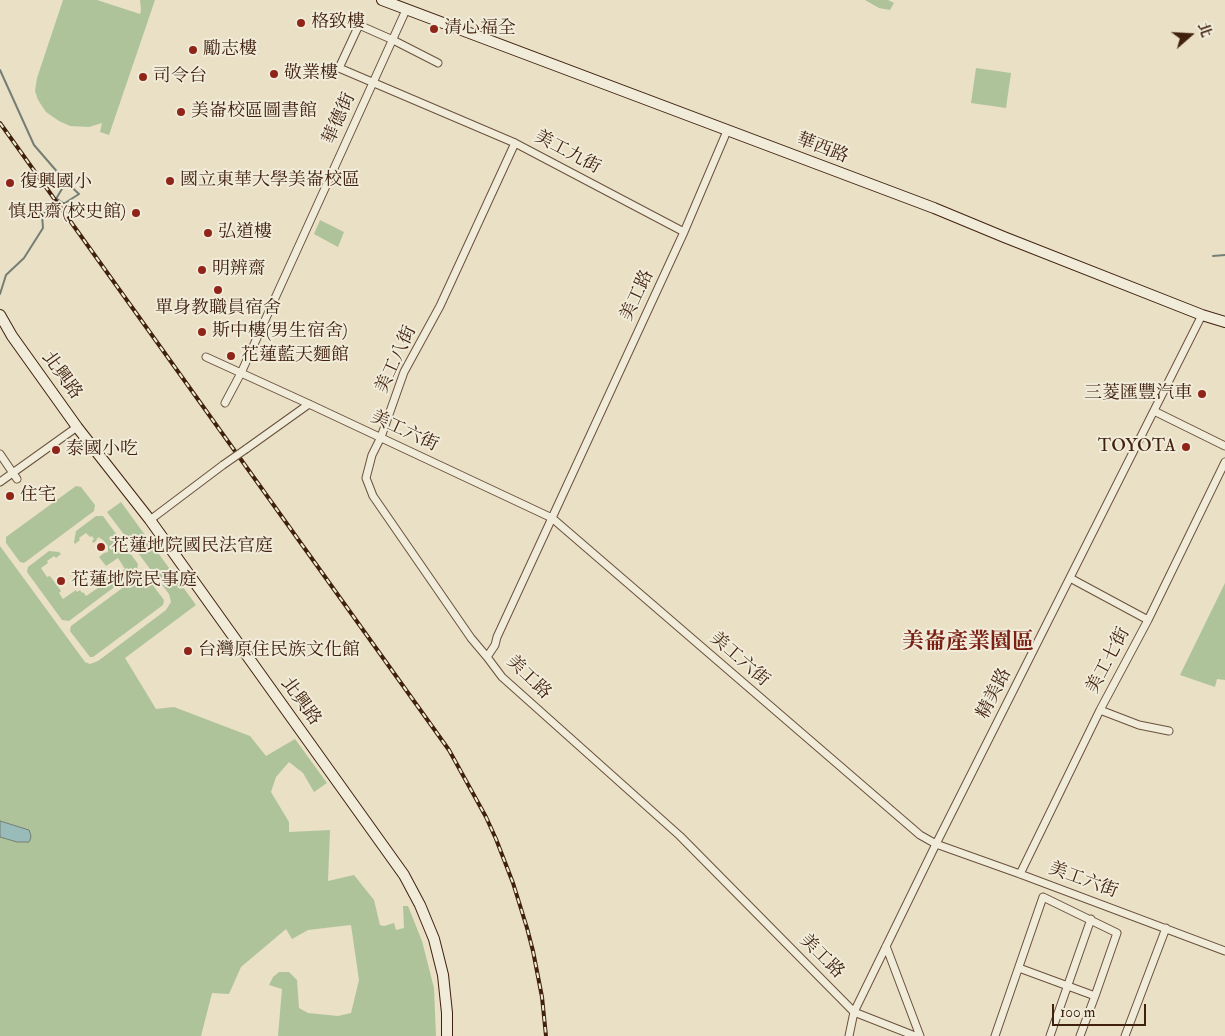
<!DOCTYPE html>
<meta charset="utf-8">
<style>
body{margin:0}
#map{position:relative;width:1225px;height:1036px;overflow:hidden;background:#e9e0c5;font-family:"IM FELL Double Pica","Noto Serif TC",serif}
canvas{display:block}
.north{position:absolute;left:1165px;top:10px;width:50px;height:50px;-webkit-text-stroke:4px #f1ebd9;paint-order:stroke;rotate:71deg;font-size:14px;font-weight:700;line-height:20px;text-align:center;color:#40210e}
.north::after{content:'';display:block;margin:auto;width:18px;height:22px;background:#40210e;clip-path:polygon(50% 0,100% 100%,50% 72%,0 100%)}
.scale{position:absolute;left:1052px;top:1004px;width:94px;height:22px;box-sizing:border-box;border:2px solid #40210e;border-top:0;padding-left:6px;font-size:15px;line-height:18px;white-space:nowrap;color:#40210e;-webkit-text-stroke:4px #f1ebd9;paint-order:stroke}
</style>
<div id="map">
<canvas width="1225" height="1036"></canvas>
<div class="north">北</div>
<div class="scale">100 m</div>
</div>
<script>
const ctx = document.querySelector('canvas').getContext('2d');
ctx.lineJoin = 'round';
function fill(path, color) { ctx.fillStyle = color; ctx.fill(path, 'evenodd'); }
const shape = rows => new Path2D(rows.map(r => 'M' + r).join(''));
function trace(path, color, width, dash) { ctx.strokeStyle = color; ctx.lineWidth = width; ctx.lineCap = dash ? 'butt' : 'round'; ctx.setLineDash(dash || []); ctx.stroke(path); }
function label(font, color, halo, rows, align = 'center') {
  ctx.font = font + ' "IM FELL Double Pica","Noto Serif TC",serif'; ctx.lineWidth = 4; ctx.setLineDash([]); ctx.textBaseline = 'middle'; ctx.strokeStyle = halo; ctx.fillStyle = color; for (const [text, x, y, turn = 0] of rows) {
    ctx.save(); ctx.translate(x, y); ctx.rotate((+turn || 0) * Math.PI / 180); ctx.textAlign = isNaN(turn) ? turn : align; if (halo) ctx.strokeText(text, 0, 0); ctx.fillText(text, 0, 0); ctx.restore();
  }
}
fill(shape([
 [63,0,97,0,140,14,141,10,140,0,155,0,109,135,100,132,102,123,89,127,70,126,59,121,46,112,38,100,35,91,37,78],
 [865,0,888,0,894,3,890,10,879,8],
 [976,68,1011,73,1006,108,971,103],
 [320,220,344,232,338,247,314,234],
 [76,486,81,487,95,505,94,511,24,563,20,562,6,543,6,537],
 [121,502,196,605,125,658,156,709,174,707,250,736,266,756,295,739,327,783,314,792,303,773,289,762,276,777,271,792,289,822,289,832,330,830,328,881,354,875,374,900,380,925,384,926,394,923,396,930,404,928,403,906,408,906,422,941,434,988,436,1036,278,1036,282,989,269,985,273,977,279,972,289,972,297,980,299,1008,308,1013,338,1016,351,1013,359,980,351,925,308,930,292,939,286,929,241,967,229,994,212,993,201,1036,0,1036,0,546,85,662,90,664,98,661,166,610,171,602,169,594,107,512],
 [96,516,103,516,138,564,137,570,69,621,62,620,27,572,28,567,49,551,59,552,61,554,56,558,54,556,47,561,48,563,41,568,47,577,50,576,61,591,59,593,63,599,76,590,77,592,80,590,82,593,83,592,86,596,101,586,98,582,104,577,103,575,105,574,107,577,109,575,108,573,109,573,113,577,125,569,118,558,106,566,99,557,104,553,108,552,108,546,103,540,98,537,96,541,93,543,92,541,94,539,92,536,90,537,86,533,79,538,80,540,75,544,74,542,76,531],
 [140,575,145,575,164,600,163,605,93,657,90,657,70,631,71,626],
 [1225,583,1225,680,1217,679,1215,687,1180,675]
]), '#afc39a');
const water = shape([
 [0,821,29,830,31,836,30,840,29,842,17,842,0,837,0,821]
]);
fill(water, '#99bcba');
trace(water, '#757e75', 1);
trace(shape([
 [0,70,34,145,66,182,53,204,42,215,43,228,24,258,6,275,0,294],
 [57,199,63,203,65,203,79,194,66,182],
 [1213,256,1225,255]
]), '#757e75', 2);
const street = shape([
 [438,63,393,40,359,25,339,68,515,143,684,232],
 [727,131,684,232,497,637,495,645,487,657,502,677,680,836,854,1012,915,1036],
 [206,357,309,404,552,518,920,835,936,844,1020,874,1225,951],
 [225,403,241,373,406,10],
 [1154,411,1225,446],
 [246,449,309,404],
 [0,454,17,479],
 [0,482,77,427],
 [150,520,223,465],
 [1070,578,1148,620],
 [487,657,471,638,373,496,366,478,372,455,381,437,404,372,440,306,515,143],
 [1100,710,1139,725,1169,731],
 [1020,874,1100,710,1148,620,1225,462],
 [886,946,920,1036],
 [1019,968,1095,996,1080,1036],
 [849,1036,854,1012,936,844,1202,315],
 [995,1036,1043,897,1117,933,1095,996],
 [1050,1036,1091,919],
 [1125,1036,1166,928]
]);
const secondary = shape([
 [382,0,934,208,1004,237,1202,315,1225,322],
 [0,315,12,336,77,427,150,520,404,875,420,905,434,939,443,975,447,1013,447,1036]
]);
trace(street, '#6a513c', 9);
trace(secondary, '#40210e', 12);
trace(street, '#f1ebd9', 7);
trace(secondary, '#f1ebd9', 10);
const rail = shape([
 [0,123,449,750,486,817,496,839,513,883,527,928,533,951,542,997,546,1036]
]);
trace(rail, '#40210e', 4);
trace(rail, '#f1ebd9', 2, [5.5]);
const streetBridge = shape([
 [223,465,246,449]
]);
trace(streetBridge, '#6a513c', 9, []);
trace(streetBridge, '#f1ebd9', 7);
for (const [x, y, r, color] of [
 [301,23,5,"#8f2418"],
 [434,29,5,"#8f2418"],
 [193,50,5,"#8f2418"],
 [274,74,5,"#8f2418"],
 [143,77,5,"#8f2418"],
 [181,112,5,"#8f2418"],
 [170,181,5,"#8f2418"],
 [10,183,5,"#8f2418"],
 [136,213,5,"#8f2418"],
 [208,233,5,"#8f2418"],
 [202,270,5,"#8f2418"],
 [218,290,5,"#8f2418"],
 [202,332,5,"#8f2418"],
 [231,356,5,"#8f2418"],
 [1202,394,5,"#8f2418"],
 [1186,447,5,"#8f2418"],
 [56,450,5,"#8f2418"],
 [10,496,5,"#8f2418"],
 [101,547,5,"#8f2418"],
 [61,581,5,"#8f2418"],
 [188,651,5,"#8f2418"]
]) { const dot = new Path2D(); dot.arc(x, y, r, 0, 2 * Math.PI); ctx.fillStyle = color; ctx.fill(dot); trace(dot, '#f1ebd9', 2); }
label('18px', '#40210e', '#f1ebd9', [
 ["格致樓",311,23],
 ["清心福全",444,29],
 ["勵志樓",203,50],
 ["敬業樓",284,74],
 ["司令台",153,77],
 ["美崙校區圖書館",191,112],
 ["國立東華大學美崙校區",180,181],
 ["復興國小",20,183],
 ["慎思齋(校史館)",126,213,"right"],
 ["弘道樓",218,233],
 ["明辨齋",212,270],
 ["單身教職員宿舍",218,309,"center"],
 ["斯中樓(男生宿舍)",212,332],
 ["花蓮藍天麵館",241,356],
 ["三菱匯豐汽車",1192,394,"right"],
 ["TOYOTA",1176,447,"right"],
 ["泰國小吃",66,450],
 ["住宅",20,496],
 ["花蓮地院國民法官庭",111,547],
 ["花蓮地院民事庭",71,581],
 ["台灣原住民族文化館",198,651]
], 'left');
label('18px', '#40210e', '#f1ebd9', [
 ["華德街",340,119,-66],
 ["華西路",822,149,21],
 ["美工九街",567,153,28],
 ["美工路",638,296,-65],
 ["美工八街",397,360,-65],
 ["北興路",61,376,54],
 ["美工六街",404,432,25],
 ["美工六街",739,660,41],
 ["美工七街",1109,661,-62],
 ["美工路",528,678,44],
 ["精美路",995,694,-63],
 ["北興路",300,702,54],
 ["美工六街",1083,881,20],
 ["美工路",821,957,45]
]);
label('bold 22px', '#7a1f14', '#f1ebd9', [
 ["美崙產業園區",968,643]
]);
</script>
